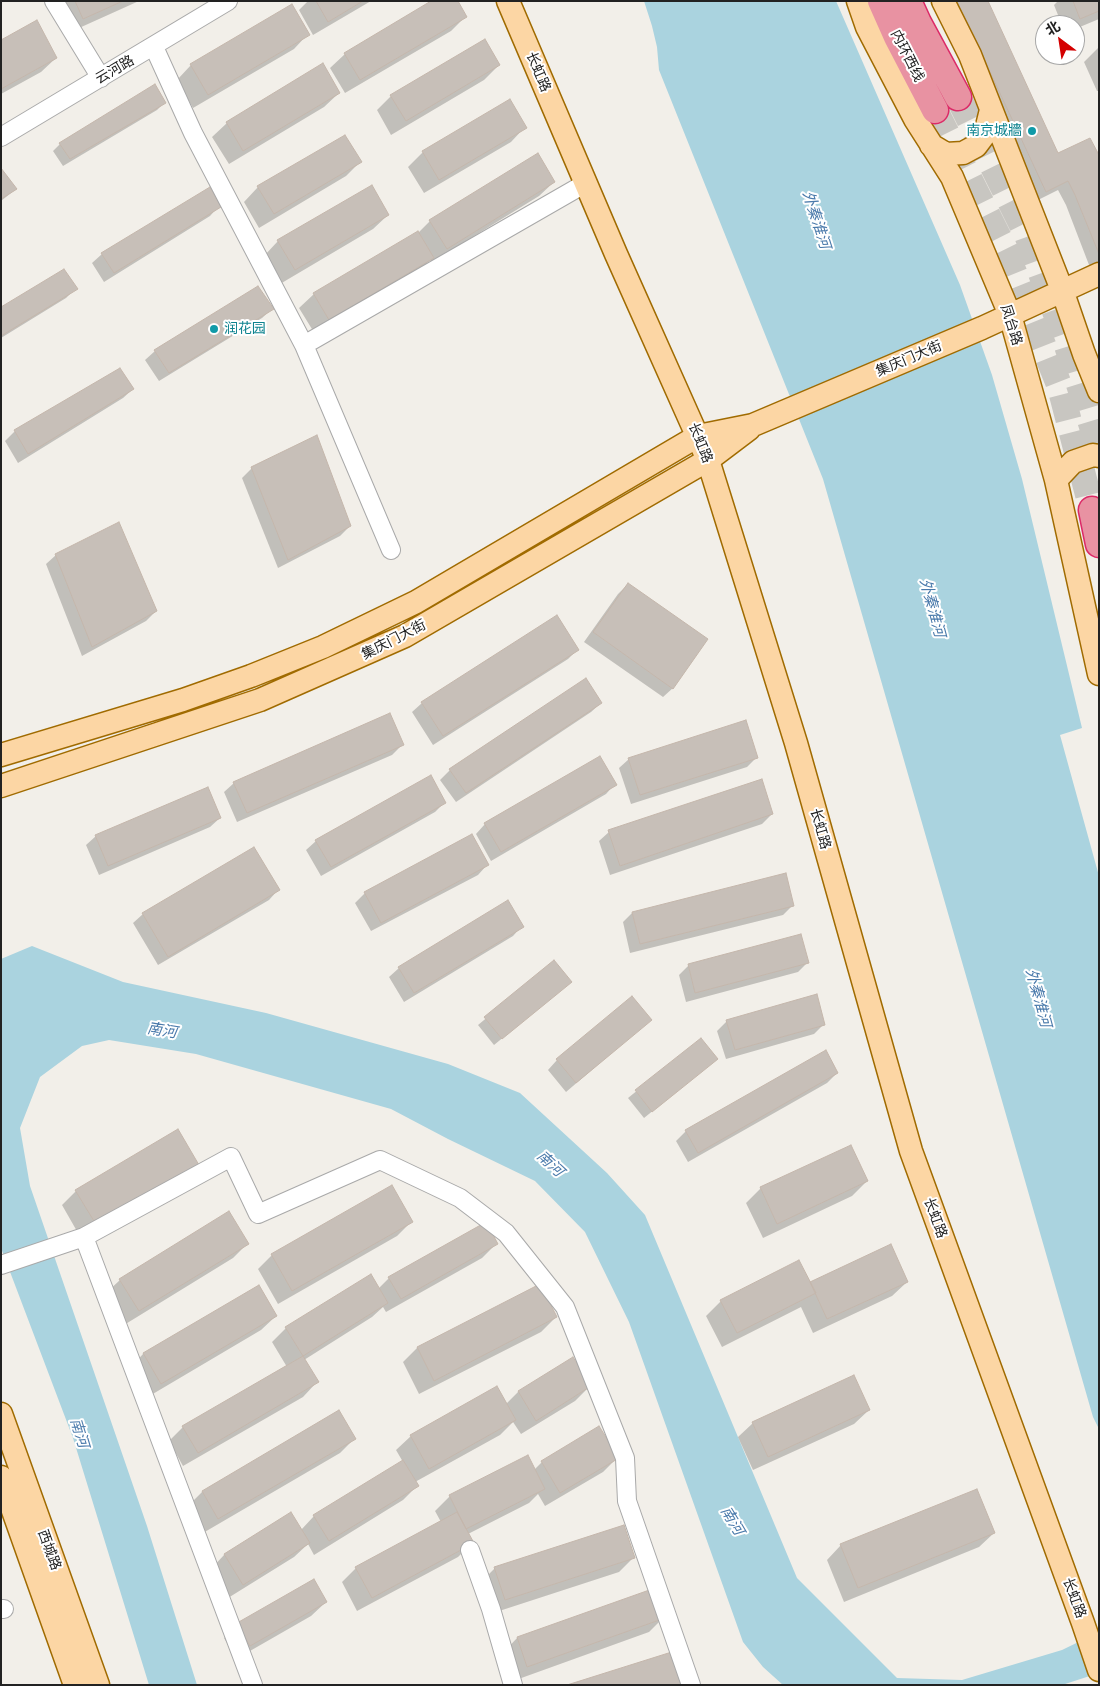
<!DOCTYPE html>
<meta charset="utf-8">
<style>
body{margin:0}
#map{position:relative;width:1100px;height:1686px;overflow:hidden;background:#f2efe9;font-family:"Open Sans","Noto Sans SC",sans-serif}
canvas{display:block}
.frame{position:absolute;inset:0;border:2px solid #222;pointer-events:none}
.north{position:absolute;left:1035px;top:15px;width:50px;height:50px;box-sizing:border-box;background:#fff;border:1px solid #a7a7a7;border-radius:50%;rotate:329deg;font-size:14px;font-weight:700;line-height:20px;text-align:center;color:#222}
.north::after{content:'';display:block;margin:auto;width:18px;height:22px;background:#d40000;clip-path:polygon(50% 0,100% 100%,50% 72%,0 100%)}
</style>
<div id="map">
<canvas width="1100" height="1686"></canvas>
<div class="frame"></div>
<div class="north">北</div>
</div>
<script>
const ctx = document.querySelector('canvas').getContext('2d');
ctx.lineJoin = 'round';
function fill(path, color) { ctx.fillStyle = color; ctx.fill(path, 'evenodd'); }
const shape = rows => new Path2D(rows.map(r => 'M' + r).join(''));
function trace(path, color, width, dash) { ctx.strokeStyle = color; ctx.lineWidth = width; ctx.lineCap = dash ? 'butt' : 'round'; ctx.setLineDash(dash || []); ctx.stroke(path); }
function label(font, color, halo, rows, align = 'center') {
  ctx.font = font + ' "Open Sans","Noto Sans SC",sans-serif'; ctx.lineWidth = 4; ctx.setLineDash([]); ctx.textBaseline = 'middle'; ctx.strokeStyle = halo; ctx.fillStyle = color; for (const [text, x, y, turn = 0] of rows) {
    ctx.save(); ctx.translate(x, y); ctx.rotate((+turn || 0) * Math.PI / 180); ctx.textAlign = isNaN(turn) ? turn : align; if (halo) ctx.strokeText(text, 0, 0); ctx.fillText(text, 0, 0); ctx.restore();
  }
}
fill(shape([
 [644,1,836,1,960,285,992,375,1022,479,1082,728,1060,735,1099,876,1099,1429,1093,1417,823,479,659,70,657,47,652,26],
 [32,946,123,982,266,1013,448,1064,520,1093,607,1173,645,1215,797,1578,897,1678,962,1680,1062,1650,1099,1632,1099,1673,1062,1685,783,1685,763,1667,743,1642,629,1322,585,1232,535,1181,448,1139,391,1109,196,1054,109,1040,82,1046,40,1077,20,1128,30,1186,147,1526,197,1685,149,1685,73,1438,1,1248,1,959]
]), '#aad3df');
fill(shape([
 [55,1,139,1,68,33],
 [308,1,371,1,313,35,299,10],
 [944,1,987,1,1058,155,1099,159,1099,291,1066,205,1058,190,1036,201],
 [1058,1,1099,1,1099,19,1075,29,1075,25,1062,25,1054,5],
 [466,16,451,31,345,93,330,68,345,54],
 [308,34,294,49,193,108,177,80,191,65],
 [1,41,56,58,41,72,1,94],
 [1099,47,1099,91,1097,91,1084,62],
 [499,65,484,80,391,135,377,110,391,96],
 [154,86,164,103,157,110,63,166,53,151,60,144],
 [339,93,324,107,229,164,212,137,227,123],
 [510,101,525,127,511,142,424,193,408,167,423,152],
 [360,162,346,176,259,228,244,202,258,187],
 [1,170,16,189,1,201],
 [554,182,539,196,432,262,430,260,418,272,315,334,299,308,314,294,419,232,430,221],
 [219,206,210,216,104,282,92,263,102,254],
 [388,215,373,229,280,284,264,256,278,241],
 [76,288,66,298,1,338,1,309],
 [272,309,262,318,159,381,145,360,155,351],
 [120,369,133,389,123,398,18,463,5,441,15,431],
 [252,468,350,526,340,536,278,568,242,478],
 [56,555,156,611,146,621,82,656,46,564],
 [628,584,673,688,663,697,584,642,618,594],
 [577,650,568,659,433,745,412,712,422,703],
 [601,703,591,712,456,802,440,780,450,770],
 [402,745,392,755,237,822,224,792,234,783],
 [757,757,747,767,631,804,619,768,629,759],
 [615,784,606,794,491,861,476,834,485,824],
 [444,803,435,812,321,876,306,850,316,841],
 [772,814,762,824,610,875,599,841,609,832],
 [220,818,210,827,99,875,86,845,96,836],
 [487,865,478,875,371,931,355,903,365,893],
 [278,890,269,900,158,965,133,923,143,914],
 [793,905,783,915,630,953,623,922,632,913],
 [522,926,513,936,404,1002,389,977,399,968],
 [554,962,571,982,494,1045,478,1025],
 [808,962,798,972,686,1002,679,975,689,965],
 [650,1020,566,1092,548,1070,557,1060],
 [727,1021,824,1024,814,1034,726,1059,717,1031],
 [701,1039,717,1059,644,1118,628,1098],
 [825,1052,837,1073,827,1083,688,1162,676,1141,686,1131],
 [177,1130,82,1240,62,1205,76,1191],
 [867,1181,852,1196,763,1238,746,1203,761,1188],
 [412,1221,397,1236,278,1304,258,1269,272,1255],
 [247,1244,233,1258,124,1325,105,1294,120,1280],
 [496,1244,482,1258,386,1312,383,1307,372,1317,304,1360,317,1382,303,1397,183,1466,169,1441,183,1427,287,1367,272,1342,286,1328,378,1289,389,1278],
 [907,1282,892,1296,813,1333,801,1307,722,1347,706,1316,721,1301,809,1283],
 [540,1285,556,1317,541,1332,419,1394,403,1362,417,1348],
 [259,1286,276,1316,261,1330,146,1398,129,1369,143,1354],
 [572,1359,590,1386,575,1401,521,1434,513,1422,500,1435,415,1482,417,1486,403,1500,314,1555,308,1544,294,1557,228,1598,210,1570,224,1555,291,1514,301,1530,314,1516,403,1462,396,1450,411,1436,506,1404,518,1392],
 [869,1410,854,1424,753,1470,738,1437,753,1423],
 [339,1412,354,1439,340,1453,203,1533,188,1506,202,1492],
 [527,1457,534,1470,542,1462,617,1458,603,1472,545,1506,538,1494,529,1503,468,1534,472,1543,458,1557,357,1611,342,1582,356,1568,441,1522,435,1511,450,1496],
 [994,1533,979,1547,844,1602,827,1560,841,1545],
 [633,1558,619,1572,490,1614,480,1583,495,1568],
 [654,1589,664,1617,649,1632,513,1681,503,1653,517,1638],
 [326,1602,311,1616,236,1659,224,1638,238,1624]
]), '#0003');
const building = shape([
 [75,1,123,1,83,19,75,1],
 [316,1,363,1,328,22,316,1],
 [431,1,458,1,467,17,360,80,344,53,431,1],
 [957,1,988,1,1058,153,1090,138,1099,155,1099,254,1075,195,1068,181,1046,192,957,1],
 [1073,1,1099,1,1099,11,1080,19,1073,1],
 [292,4,310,35,208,95,190,64,292,4],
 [37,20,57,58,1,89,1,40,37,20],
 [485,39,500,65,406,121,390,95,485,39],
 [323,63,340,93,243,151,226,122,323,63],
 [155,84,166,103,70,159,59,143,155,84],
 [510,99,527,128,439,180,422,151,510,99],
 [345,135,362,162,274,214,257,186,345,135],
 [538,153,555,182,447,249,429,220,538,153],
 [1,168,17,189,1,199,1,168],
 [372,185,389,215,295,270,277,240,372,185],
 [210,187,221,207,114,273,101,253,210,187],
 [418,231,434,258,329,320,313,293,418,231],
 [64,269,78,289,1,336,1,307,64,269],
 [258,286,274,309,169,373,154,350,258,286],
 [120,368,134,389,28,454,14,430,120,368],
 [317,435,351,526,288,560,251,467,317,435],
 [119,522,157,611,92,647,55,554,119,522],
 [628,583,708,639,673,689,593,632,628,583],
 [557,615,579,650,443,736,421,702,557,615],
 [586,678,602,703,466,793,449,769,586,678],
 [390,713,404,745,247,813,233,782,390,713],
 [746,720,758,758,640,795,628,758,746,720],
 [600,756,617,785,501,852,484,823,600,756],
 [431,775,446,803,331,867,315,840,431,775],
 [762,779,773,814,620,866,608,830,762,779],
 [208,787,221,818,108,866,95,835,208,787],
 [472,834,489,865,381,923,364,892,472,834],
 [254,847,280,890,168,957,142,913,254,847],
 [786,873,794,906,640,944,632,912,786,873],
 [508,900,524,927,414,993,398,967,508,900],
 [801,934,809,963,695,993,688,964,801,934],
 [554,960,572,982,502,1039,484,1017,554,960],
 [817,994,825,1025,735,1050,726,1020,817,994],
 [632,996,652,1020,576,1083,556,1059,632,996],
 [701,1038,718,1059,652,1112,635,1090,701,1038],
 [826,1050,838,1073,698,1153,685,1130,826,1050],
 [178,1129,199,1165,97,1226,75,1190,178,1129],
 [851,1145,868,1181,777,1224,760,1187,851,1145],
 [392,1185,413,1222,292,1291,271,1254,392,1185],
 [229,1211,249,1244,139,1311,119,1279,229,1211],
 [486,1222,498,1244,401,1299,388,1277,486,1222],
 [891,1244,908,1282,827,1319,810,1282,891,1244],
 [799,1260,816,1293,737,1333,720,1300,799,1260],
 [371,1274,388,1303,303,1356,285,1327,371,1274],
 [540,1284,557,1317,434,1381,417,1347,540,1284],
 [259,1285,277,1316,161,1384,143,1353,259,1285],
 [303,1356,319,1382,198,1453,182,1426,303,1356],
 [573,1357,591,1386,536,1421,518,1391,573,1357],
 [854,1375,870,1410,768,1457,752,1422,854,1375],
 [497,1386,516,1420,429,1469,410,1435,497,1386],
 [339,1410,356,1439,218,1519,202,1491,339,1410],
 [599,1426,619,1458,560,1493,541,1461,599,1426],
 [528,1455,545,1489,466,1529,449,1495,528,1455],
 [403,1460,419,1486,329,1541,313,1515,403,1460],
 [977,1489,995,1533,858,1588,840,1544,977,1489],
 [291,1512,310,1543,243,1585,224,1554,291,1512],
 [457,1512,474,1543,372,1598,355,1567,457,1512],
 [624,1525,635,1558,505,1600,494,1567,624,1525],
 [314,1579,327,1602,250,1646,237,1623,314,1579],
 [655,1588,665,1618,527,1667,517,1637,655,1588],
 [678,1650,689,1685,567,1685,678,1650]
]);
fill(building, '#c7bfb8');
trace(building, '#c4b6ab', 1);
trace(shape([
 [958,97,1027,235,1064,336,1099,449],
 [935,110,1005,250,1060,387,1092,510]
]), '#c8c6c1', 26, [26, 13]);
const minor = shape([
 [54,1,101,78],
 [154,47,193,133,304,345,391,550],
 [1,137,228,1],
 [304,345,586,183],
 [84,1237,253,1685],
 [1,1265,84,1237,231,1157,258,1214,380,1160,460,1198,506,1233,565,1307,625,1458,627,1501,691,1685],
 [470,1550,491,1609,513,1685],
 [1,1609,4,1609]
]);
const major = shape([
 [508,1,616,254,708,460,796,743,911,1151,1083,1623,1099,1670],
 [858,1,867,27,915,119,952,177,1010,315,1056,480,1099,674],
 [943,1,970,55,1062,290,1084,354,1099,391],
 [931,145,946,154,963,153,976,146,985,134,991,110],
 [1056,480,1073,462,1093,455,1099,456],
 [1,755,183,700,251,676,323,647,416,602,698,436,753,425,982,328,1099,274],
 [1,786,260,700,405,636,708,460,749,429],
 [1,1414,98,1685],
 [1,1477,75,1685]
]);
const highway = shape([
 [881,1,897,37,935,110],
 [908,1,918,23,958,97],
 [1092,510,1099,544]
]);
trace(minor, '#a9a9a9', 20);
trace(major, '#a06b00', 25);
trace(highway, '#dc2a67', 29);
trace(minor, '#fff', 18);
trace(major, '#fcd6a4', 22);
trace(highway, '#e892a2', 26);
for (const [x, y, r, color] of [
 [1032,131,5,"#0f9aa8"],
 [214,329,5,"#0f9aa8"]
]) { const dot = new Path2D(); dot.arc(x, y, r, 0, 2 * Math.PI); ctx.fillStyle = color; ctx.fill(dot); trace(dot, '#fff', 2); }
label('14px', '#222', '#fff', [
 ["内环西线",907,56,63],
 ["云河路",115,70,-30],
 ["长虹路",538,72,67],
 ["凤台路",1011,325,72],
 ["集庆门大街",909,359,-23],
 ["长虹路",700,443,68],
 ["集庆门大街",394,640,-27],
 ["长虹路",820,829,74],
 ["长虹路",935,1218,70],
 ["西城路",49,1550,70],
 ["长虹路",1074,1598,70]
]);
label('14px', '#0d838f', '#fff', [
 ["南京城牆",1022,131],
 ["润花园",224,329,"left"]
], 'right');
label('italic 15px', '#4a7aab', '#fff', [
 ["外秦淮河",816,220,72],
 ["外秦淮河",932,608,75],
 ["外秦淮河",1038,998,75],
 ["南河",162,1031,9],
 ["南河",550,1164,43],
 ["南河",79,1433,73],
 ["南河",732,1521,59]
]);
</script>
